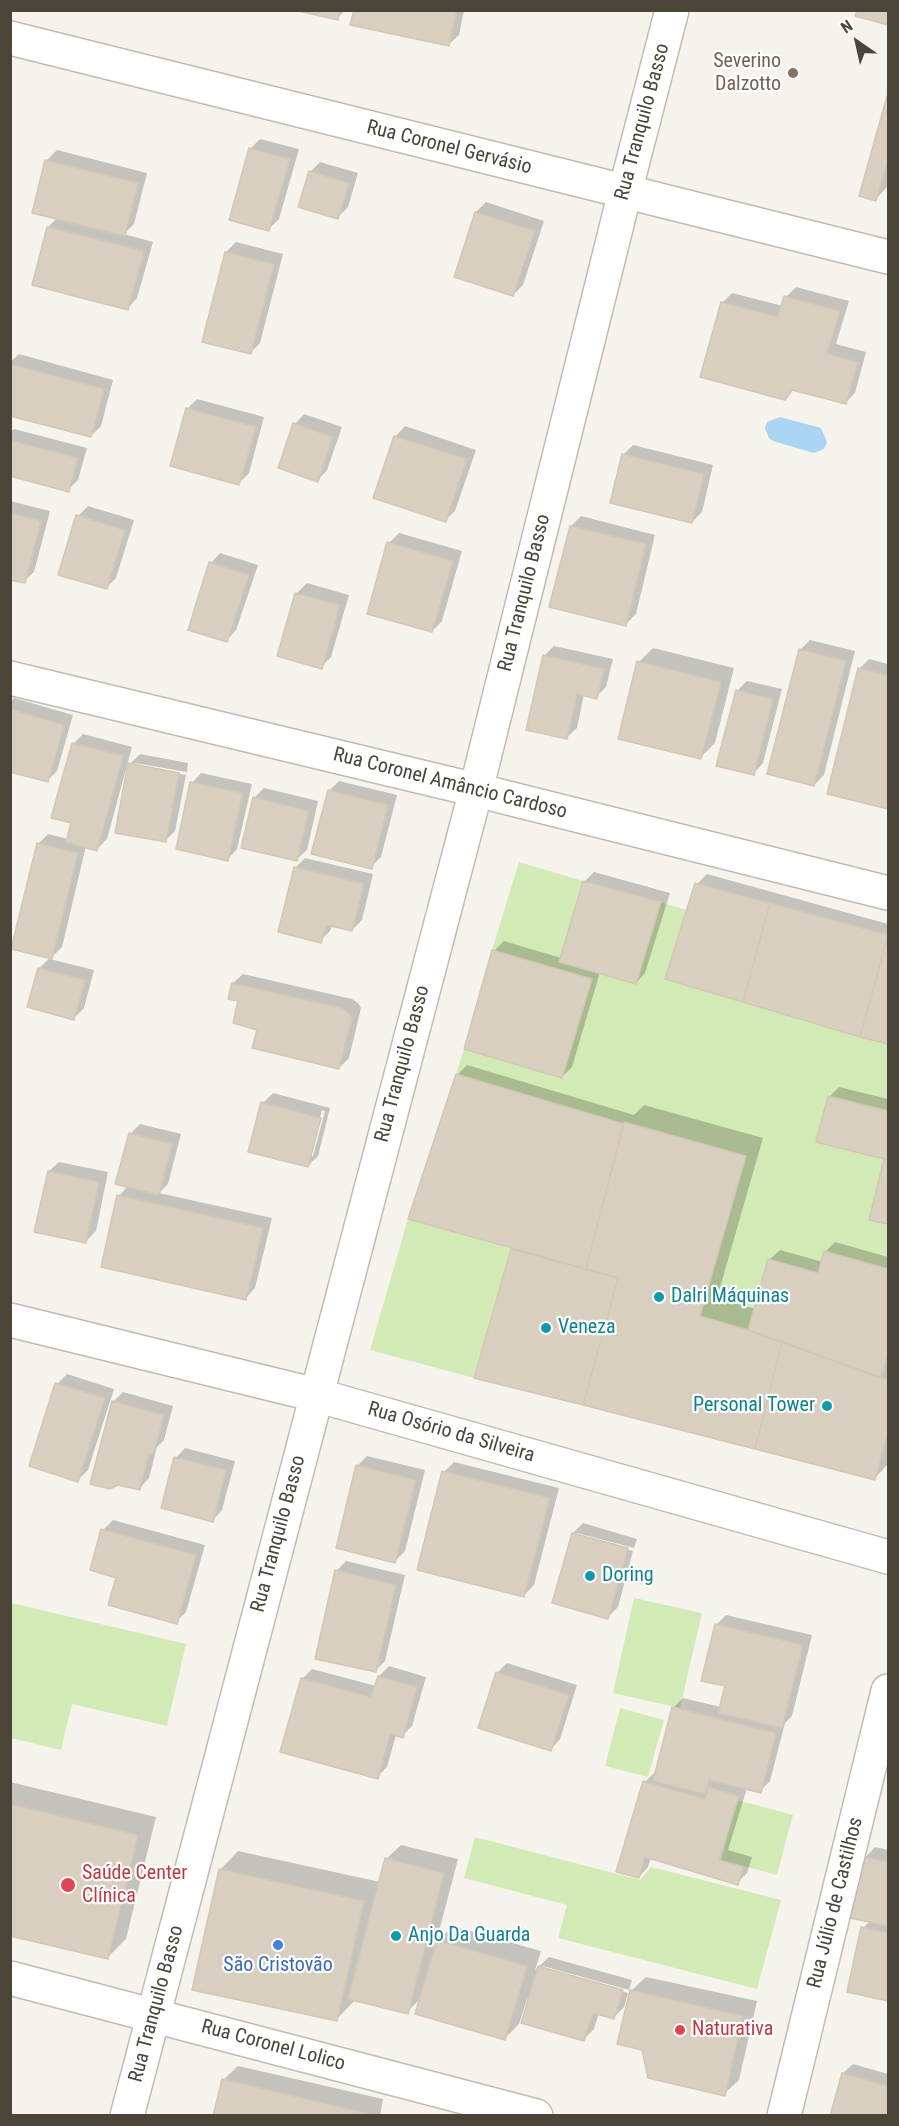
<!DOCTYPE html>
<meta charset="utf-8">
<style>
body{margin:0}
#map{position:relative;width:899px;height:2126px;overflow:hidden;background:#f6f3ec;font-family:"Roboto Condensed",sans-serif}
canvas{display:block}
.frame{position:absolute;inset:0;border:12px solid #4b4439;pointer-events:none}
.north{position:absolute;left:827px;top:12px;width:60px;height:60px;-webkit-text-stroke:4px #fff;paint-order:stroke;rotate:326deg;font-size:16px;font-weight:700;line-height:24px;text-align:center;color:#4b4439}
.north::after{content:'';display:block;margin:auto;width:21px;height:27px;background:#4b4439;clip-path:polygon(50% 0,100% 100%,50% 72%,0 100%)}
</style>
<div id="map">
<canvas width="899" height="2126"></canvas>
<div class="frame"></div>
<div class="north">N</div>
</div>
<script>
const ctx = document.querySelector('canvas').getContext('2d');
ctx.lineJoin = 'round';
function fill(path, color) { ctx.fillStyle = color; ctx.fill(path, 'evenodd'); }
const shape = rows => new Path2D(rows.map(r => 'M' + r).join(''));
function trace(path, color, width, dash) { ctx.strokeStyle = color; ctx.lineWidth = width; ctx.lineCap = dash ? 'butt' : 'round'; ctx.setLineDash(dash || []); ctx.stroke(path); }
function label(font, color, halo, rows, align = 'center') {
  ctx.font = font + ' "Roboto Condensed",sans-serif'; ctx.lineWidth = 4.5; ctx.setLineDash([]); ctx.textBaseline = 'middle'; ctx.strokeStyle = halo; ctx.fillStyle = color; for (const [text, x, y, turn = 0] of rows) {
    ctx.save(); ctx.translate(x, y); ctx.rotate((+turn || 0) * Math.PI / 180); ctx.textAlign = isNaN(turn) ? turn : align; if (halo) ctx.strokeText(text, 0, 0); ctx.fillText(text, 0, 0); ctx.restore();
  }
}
fill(shape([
 [519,862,583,881,559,962,636,984,661,902,686,910,665,979,888,1044,888,1111,828,1096,816,1141,884,1159,869,1219,888,1224,888,1269,824,1251,818,1273,769,1259,748,1330,700,1316,745,1156,624,1124,456,1074,464,1049,562,1078,592,980,492,950],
 [408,1219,511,1249,474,1378,370,1350],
 [634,1598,702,1613,680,1708,613,1693],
 [11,1603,186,1644,167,1726,72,1704,61,1750,11,1738],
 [620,1708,664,1720,648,1777,605,1766],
 [737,1800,793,1815,777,1875,721,1860],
 [475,1837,640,1880,651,1867,781,1900,757,1989,558,1938,567,1905,464,1878]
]), '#d2eab5');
fill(shape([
 [780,417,821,428,827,442,824,449,814,453,773,441,769,438,765,428,767,422]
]), '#a9d4f2');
fill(shape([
 [301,10,345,10,337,19],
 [355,10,464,10,459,35,449,44],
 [888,97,888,186,876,199,861,195],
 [260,139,299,149,279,219,269,229,250,149],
 [57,150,147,173,134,224,124,234,153,242,137,298,128,308,48,227,57,218,34,212,47,160],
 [320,162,358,173,348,207,338,217,310,172],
 [486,202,544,221,523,285,513,295,456,276,476,212],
 [236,242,283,254,260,343,250,353,226,252],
 [796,287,849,301,836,344,866,352,855,393,845,403,794,389,785,398,722,303,732,293,783,306,786,297],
 [19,354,113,380,101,426,91,436,10,414,10,362],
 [197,399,264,417,249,473,239,483,187,409],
 [304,414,342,427,327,470,318,480,295,424],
 [405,426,476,450,455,511,445,520,375,497,396,436],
 [14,429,87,448,78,480,68,490,10,475,10,432],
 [633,445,713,465,702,512,692,522,623,455],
 [10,501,50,511,34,572,24,581,10,578],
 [88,506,134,520,116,578,106,588,78,516],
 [581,516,655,535,636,614,626,624,571,526],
 [399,533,462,551,442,621,432,631,389,543],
 [220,553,258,565,236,630,227,640,211,563],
 [307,583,349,595,331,657,321,667,279,655,297,593],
 [810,640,855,651,824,775,814,785,800,650],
 [554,646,613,659,606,687,596,697,584,694,577,728,567,737,544,656],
 [653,648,734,668,715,743,701,757,639,662],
 [869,659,888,664,888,807,829,793,859,669],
 [747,681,782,689,763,763,754,773,737,691],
 [14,698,73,715,57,771,47,781,10,770,10,702],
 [83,734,132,747,107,839,97,849,86,846,62,947,50,959,94,970,84,1008,74,1018,39,968,51,957,38,844,48,834,68,839,73,822,73,744],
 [140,754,188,763,187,772,135,763,135,766,186,775,175,831,165,841,130,764],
 [201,773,252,784,237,849,228,859,192,783],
 [339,781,397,795,381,857,371,867,329,791],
 [264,788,318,801,307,850,297,859,254,798],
 [305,858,373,874,362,920,352,930,332,925,330,931,320,941,295,868],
 [594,872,670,893,645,973,636,983,600,972,572,1067,562,1077,494,951,504,941,561,958,584,882],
 [707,874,888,924,888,1042,666,978,697,884],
 [243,974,352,999,358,1003,361,1008,349,1058,339,1068,259,1029,240,1000,233,983],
 [467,1065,634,1115,644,1105,763,1138,717,1298,756,1309,770,1259,780,1250,823,1262,825,1252,835,1242,888,1257,888,1464,875,1478,512,1250,515,1248,457,1075],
 [839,1087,888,1099,888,1223,871,1219,886,1157,829,1097],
 [273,1093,330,1108,318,1156,308,1166,263,1103],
 [322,1110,325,1111,313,1156,310,1156],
 [140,1124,181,1134,168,1184,159,1193,272,1218,255,1288,246,1298,119,1196,128,1186,130,1134],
 [59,1162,108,1172,96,1231,86,1241,49,1171],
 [67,1374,114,1389,88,1470,78,1480,57,1384],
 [123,1392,173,1406,164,1440,157,1447,149,1478,140,1488,113,1402],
 [185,1448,235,1461,222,1510,213,1520,176,1458],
 [367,1456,425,1470,405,1551,395,1561,357,1466],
 [454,1462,559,1488,534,1585,524,1595,444,1472],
 [113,1520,205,1545,186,1612,176,1622,118,1577,103,1530],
 [583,1523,637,1539,634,1548,577,1533,577,1536,633,1551,618,1607,608,1617,573,1533],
 [346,1561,405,1575,385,1661,375,1671,336,1571],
 [726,1615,812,1635,792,1716,785,1723,770,1781,760,1791,747,1788,728,1850,752,1857,747,1873,737,1883,651,1857,648,1867,639,1877,645,1782,655,1772,657,1772,673,1708,683,1698,721,1707,727,1685,717,1624],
 [507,1663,577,1685,560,1739,551,1749,497,1673],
 [389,1666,426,1677,412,1726,402,1736,396,1735,387,1767,377,1777,302,1679,312,1669,376,1686,379,1676],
 [10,1782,156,1817,126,1939,107,1958,10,1935],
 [401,1845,458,1859,436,1943,453,1926,541,1951,535,1970,549,1957,632,1980,629,1990,543,1966,543,1969,628,1993,624,2007,614,2017,599,2013,594,2029,584,2039,527,1999,519,2024,505,2038,421,1998,407,2012,356,1999,337,2019,220,1870,238,1851,380,1882,386,1859],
 [875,1847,888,1850,888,1999,849,1991,863,1928,870,1921,852,1917,866,1857],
 [646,1977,757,2001,739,2080,724,2094,631,1991],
 [853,2064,888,2074,888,2116,831,2116,843,2073],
 [238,2066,383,2099,380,2116,215,2116,223,2080]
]), '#0003');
const building = shape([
 [294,10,340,10,338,20,294,10],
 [354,10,457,10,449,46,350,25,354,10],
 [857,10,888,10,888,25,855,16,857,10],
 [887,96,888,97,888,158,876,201,859,196,887,96],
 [249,148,290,159,269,231,229,220,249,148],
 [45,160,138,183,125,236,32,213,45,160],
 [309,171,349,183,338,219,298,207,309,171],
 [475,212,535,231,513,296,454,277,475,212],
 [47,227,144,251,128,310,32,285,47,227],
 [225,252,274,264,251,354,202,342,225,252],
 [784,296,840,311,827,354,858,362,846,404,792,390,785,400,700,377,721,302,778,317,784,296],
 [10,364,104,389,91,437,10,416,10,364],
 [186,408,256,427,239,485,170,466,186,408],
 [293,423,333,437,318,482,278,468,293,423],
 [394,436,467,459,446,522,373,498,394,436],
 [10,440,78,458,69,492,10,476,10,440],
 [622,454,704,474,692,523,610,503,622,454],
 [10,513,41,521,25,583,10,580,10,513],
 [76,515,125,530,107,589,58,575,76,515],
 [570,526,646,544,626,626,549,607,570,526],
 [387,542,453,561,432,632,367,614,387,542],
 [209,562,249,575,227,642,188,630,209,562],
 [295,593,340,605,322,669,277,656,295,593],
 [799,649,846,661,814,786,767,774,799,649],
 [543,655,604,669,597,699,577,694,567,739,526,730,543,655],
 [637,661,721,682,701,759,618,739,637,661],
 [858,668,888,675,888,809,827,794,858,668],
 [736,690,773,699,754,775,716,766,736,690],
 [10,709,64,725,48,782,10,772,10,709],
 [72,743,123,756,97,851,66,842,71,823,51,818,72,743],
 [128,763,179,773,166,842,115,833,128,763],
 [190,782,243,793,228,861,176,849,190,782],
 [328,790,388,805,372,869,311,854,328,790],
 [253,797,309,811,297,861,241,848,253,797],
 [37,843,78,853,52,959,11,949,37,843],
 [294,867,364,884,352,931,326,925,321,943,278,932,294,867],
 [583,881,661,902,636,984,559,962,583,881],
 [695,883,770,903,743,1002,665,979,695,883],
 [770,903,888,935,860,1037,743,1002,770,903],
 [888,936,888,1044,860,1037,888,936],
 [492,950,592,979,562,1078,464,1049,492,950],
 [38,968,85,980,74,1020,27,1007,38,968],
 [232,983,342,1008,348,1013,352,1018,339,1069,252,1048,257,1030,233,1023,238,1001,228,999,232,983],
 [456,1074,624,1124,586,1269,408,1219,456,1074],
 [828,1096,888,1111,888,1160,816,1142,828,1096],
 [261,1102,321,1118,308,1167,248,1152,261,1102],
 [624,1122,746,1156,700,1316,748,1330,782,1342,755,1449,583,1405,618,1278,586,1269,624,1122],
 [129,1133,172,1144,159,1195,115,1184,129,1133],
 [884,1159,888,1160,888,1224,869,1220,884,1159],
 [48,1171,99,1182,86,1243,34,1232,48,1171],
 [117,1195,263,1228,246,1300,101,1267,117,1195],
 [511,1249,618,1278,583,1405,474,1378,511,1249],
 [824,1251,888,1269,888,1354,881,1378,748,1330,768,1259,818,1273,824,1251],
 [782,1342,888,1380,888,1432,875,1480,755,1449,782,1342],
 [55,1383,105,1398,78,1482,29,1466,55,1383],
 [112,1401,164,1415,154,1452,148,1455,140,1490,118,1485,110,1489,90,1484,112,1401],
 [174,1457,226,1470,213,1522,161,1508,174,1457],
 [356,1465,416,1480,395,1563,336,1548,356,1465],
 [442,1471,550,1498,524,1597,417,1570,442,1471],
 [101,1529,196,1555,177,1624,108,1605,116,1578,90,1570,101,1529],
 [572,1533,628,1548,608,1619,552,1603,572,1533],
 [335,1570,396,1585,376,1672,315,1659,335,1570],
 [715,1624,803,1645,782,1728,718,1713,725,1686,701,1681,715,1624],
 [496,1672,569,1695,551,1751,478,1728,496,1672],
 [378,1676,417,1687,403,1738,390,1734,378,1779,280,1752,301,1678,371,1697,378,1676],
 [672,1707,776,1733,761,1793,709,1780,705,1794,653,1781,672,1707],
 [643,1781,705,1799,708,1787,739,1796,719,1860,743,1867,738,1885,645,1857,639,1878,616,1872,643,1781],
 [10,1804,138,1835,108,1959,10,1936,10,1804],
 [864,1857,888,1862,888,1926,850,1918,864,1857],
 [385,1858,444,1873,408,2014,348,1999,385,1858],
 [219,1869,364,1901,337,2021,192,1990,219,1869],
 [861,1927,888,1933,888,2001,847,1992,861,1927],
 [437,1940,527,1966,505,2040,415,2014,437,1940],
 [538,1966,623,1990,614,2019,593,2013,584,2041,521,2023,538,1966],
 [630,1990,743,2016,725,2096,648,2078,642,2050,617,2044,630,1990],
 [842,2073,888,2086,888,2116,830,2116,842,2073],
 [222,2079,370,2114,369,2116,213,2116,222,2079]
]);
fill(building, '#d8cfc1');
trace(building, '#d3c7b4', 1.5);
const minor = shape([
 [10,38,888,257],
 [10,678,476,790,888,893],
 [10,1320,316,1395,888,1557],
 [10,1978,536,2116],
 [127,2116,476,790,625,192,672,10],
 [784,2116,888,1691]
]);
trace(minor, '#c2bbae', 36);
trace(minor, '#fff', 33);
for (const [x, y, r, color] of [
 [793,73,6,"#8d6e63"],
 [659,1297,6,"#0f9aa8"],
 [546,1328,6,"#0f9aa8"],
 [827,1406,6,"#0f9aa8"],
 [590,1576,6,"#0f9aa8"],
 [68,1885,8,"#e0444e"],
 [396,1936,6,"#0f9aa8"],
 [278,1945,6,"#3f7fe0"],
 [680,2030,6,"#e0444e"]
]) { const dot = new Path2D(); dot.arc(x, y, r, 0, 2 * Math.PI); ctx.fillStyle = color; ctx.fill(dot); trace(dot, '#fff', 2); }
label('20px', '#785e54', '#fff', [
 ["Severino",781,62],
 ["Dalzotto",781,85]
], 'right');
label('20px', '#4b4439', '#fff', [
 ["Rua Tranquilo Basso",643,122,-75],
 ["Rua Coronel Gervásio",449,148,14],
 ["Rua Tranquilo Basso",525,593,-76],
 ["Rua Coronel Amâncio Cardoso",450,784,14],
 ["Rua Tranquilo Basso",403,1064,-75],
 ["Rua Osório da Silveira",451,1433,16],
 ["Rua Tranquilo Basso",279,1534,-75],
 ["Rua Júlio de Castilhos",836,1903,-76],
 ["Rua Tranquilo Basso",157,2004,-75],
 ["Rua Coronel Lolico",273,2046,15]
]);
label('20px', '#0d838f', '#fff', [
 ["Dalri Máquinas",671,1297],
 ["Veneza",558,1328],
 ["Personal Tower",815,1406,"right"],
 ["Doring",602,1576],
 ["Anjo Da Guarda",408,1936]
], 'left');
label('20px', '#be3a42', '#fff', [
 ["Saúde Center",82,1874],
 ["Clínica",82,1897],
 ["Naturativa",692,2030]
], 'left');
label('20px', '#366cbe', '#fff', [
 ["São Cristovão",278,1966]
]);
</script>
